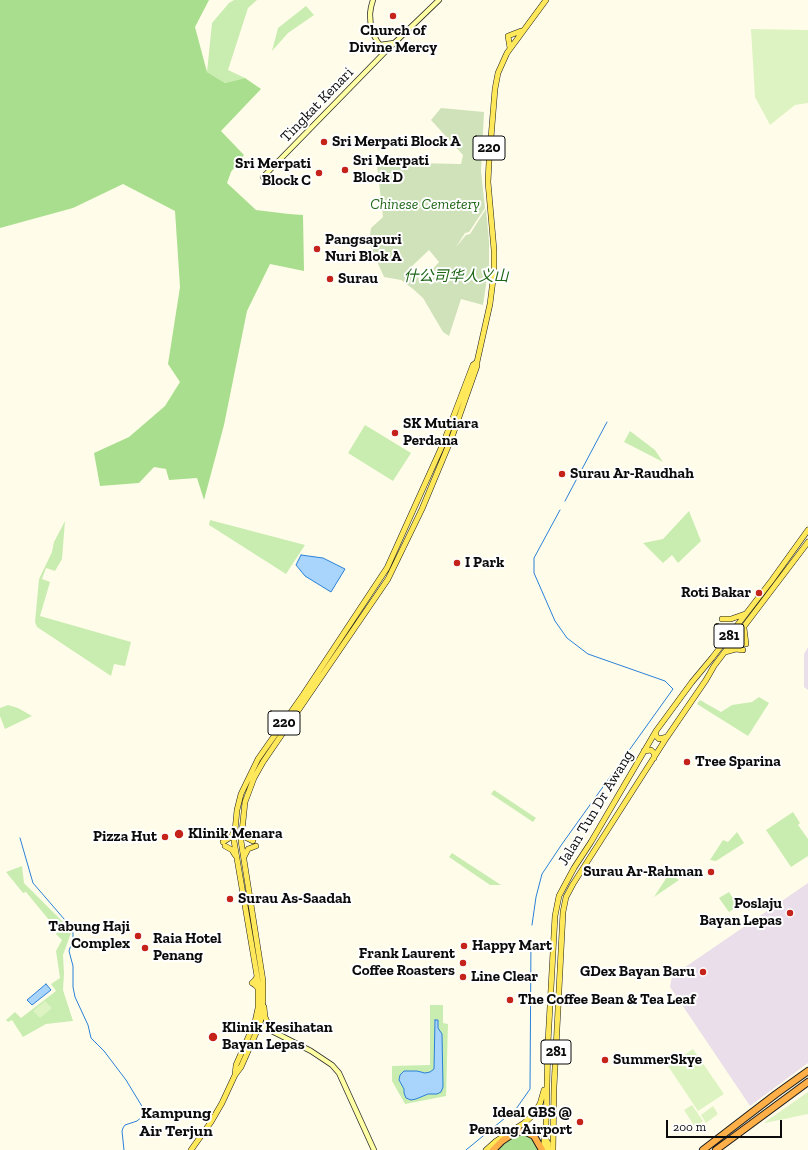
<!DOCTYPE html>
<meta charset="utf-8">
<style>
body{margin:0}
#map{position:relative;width:808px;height:1150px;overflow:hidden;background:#fffde9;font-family:"Zilla Slab",serif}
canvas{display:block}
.scale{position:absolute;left:666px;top:1120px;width:116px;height:18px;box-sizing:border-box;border:2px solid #0b0b0b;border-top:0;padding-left:5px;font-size:12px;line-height:14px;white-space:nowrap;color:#0b0b0b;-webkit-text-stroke:3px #fff;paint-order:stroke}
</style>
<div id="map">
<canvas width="808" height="1150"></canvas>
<div class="scale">200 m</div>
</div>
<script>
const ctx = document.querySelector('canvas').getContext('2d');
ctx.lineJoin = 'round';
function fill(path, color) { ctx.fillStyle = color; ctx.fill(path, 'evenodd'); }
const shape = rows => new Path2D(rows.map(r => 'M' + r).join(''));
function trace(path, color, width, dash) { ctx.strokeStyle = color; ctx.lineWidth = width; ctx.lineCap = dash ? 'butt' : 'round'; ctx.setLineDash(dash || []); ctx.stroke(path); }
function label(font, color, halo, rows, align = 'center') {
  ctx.font = font + ' "Zilla Slab","Noto Sans SC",serif'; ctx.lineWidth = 4; ctx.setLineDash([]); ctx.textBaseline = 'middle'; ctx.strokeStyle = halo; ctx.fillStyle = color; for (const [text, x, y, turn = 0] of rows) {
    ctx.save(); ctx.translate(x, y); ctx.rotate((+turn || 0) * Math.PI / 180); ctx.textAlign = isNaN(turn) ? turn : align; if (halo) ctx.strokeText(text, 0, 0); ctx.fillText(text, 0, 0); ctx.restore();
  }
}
fill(shape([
 [808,647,808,690,804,687,804,654],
 [808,883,808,1063,750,1106,670,987,672,976]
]), '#ebdeeb');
fill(shape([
 [234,0,257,0,248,8,228,70,245,78,225,83,207,72,212,23,229,3],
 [306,6,314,15,288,33,272,51,278,28],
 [365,425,411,453,393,481,348,453],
 [630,431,655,450,663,462,624,442],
 [689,511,701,541,678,563,672,555,663,563,643,543,663,539],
 [210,520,305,545,286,574,209,525],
 [65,521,62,559,55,571,46,568,42,579,50,582,40,616,131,642,125,666,114,664,111,676,37,627,35,622,39,579,52,552,54,542],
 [759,697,769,703,748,736,697,704,700,700,721,712,732,705,752,702],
 [8,705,18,708,32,716,5,729,0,716,0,708],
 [494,790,536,818,533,822,491,794],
 [793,812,800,823,798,825,808,839,808,856,791,867,766,830],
 [737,832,744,843,716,861,710,860,723,840,728,842],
 [452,853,501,885,490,885,449,857],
 [22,866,24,883,65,924,71,933,63,955,64,973,63,990,73,1021,46,1024,23,1037,12,1020,8,1022,6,1020,15,1012,21,1018,56,991,51,984,60,978,56,951,62,940,56,934,58,931,26,892,23,893,6,872],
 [673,876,679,880,654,897,667,877],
 [729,892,738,906,729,912,719,898],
 [430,1005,443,1005,443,1023,448,1024,446,1096,405,1104,392,1081,392,1066,430,1065]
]), '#c9ecb0');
fill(shape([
 [0,0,209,0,195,27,207,72,225,83,245,78,261,89,221,131,244,155,231,172,227,183,256,210,289,214,303,215,304,271,270,264,247,311,224,425,204,500,197,478,169,480,166,469,154,467,139,483,100,486,94,453,129,437,165,406,180,382,168,364,180,287,175,211,123,184,73,208,0,228],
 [522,1135,527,1136,533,1140,538,1150,496,1150,511,1139]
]), '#a9de8e');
fill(shape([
 [441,108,484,112,481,171,485,208,469,232,465,233,456,247,466,235,470,234,486,209,489,241,489,265,483,305,461,299,449,336,443,332,423,298,413,289,401,280,384,277,369,243,371,228,383,217,377,165,387,155,416,163,461,164,463,155,431,120],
 [429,250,439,262,422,281,417,277,410,268]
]), '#d0e2b9');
fill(shape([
 [751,29,808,30,808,103,795,105,770,125,755,97],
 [45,1001,52,1008,40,1018,33,1011],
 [693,1049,724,1094,698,1111,668,1066],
 [808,1092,808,1114,765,1123,765,1122],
 [692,1105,703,1121,695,1127,684,1110],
 [713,1106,718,1114,706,1123,701,1115]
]), '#ddf3c2');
const water = shape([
 [301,555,323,558,345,569,331,592,305,576,296,565,301,555],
 [46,984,51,990,32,1005,27,1000,46,984],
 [435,1020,438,1020,438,1028,442,1034,443,1087,441,1092,437,1094,428,1094,416,1099,411,1100,406,1098,404,1093,404,1089,399,1080,400,1075,404,1071,417,1071,425,1073,430,1072,434,1069,435,1020]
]);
fill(water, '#a9d4fb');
trace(water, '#2a80d8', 1);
trace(shape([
 [565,501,607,422],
 [20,838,33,883,71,927,73,933,73,939,69,951,73,966,73,987,75,997,88,1025,91,1038,104,1051,126,1080,143,1108,144,1114,143,1116,137,1121,125,1125,123,1128,122,1131,124,1150],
 [532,925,536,897,542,874,562,844,673,689,665,681,588,654,567,638,555,621,534,573,534,558,560,510],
 [466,1150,516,1109,530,1089,531,939]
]), '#2a80d8', 1);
const secondary = shape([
 [373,0,371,7,370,14,371,30,377,41,385,52],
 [380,45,394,43],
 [263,177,385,52,439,0],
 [258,1024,311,1051,332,1065,339,1073,374,1150]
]);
const primary = shape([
 [510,48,508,36,521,31],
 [722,619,731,619,745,614],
 [717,626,720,635,720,647],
 [744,628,746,644],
 [725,652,736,649,743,650],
 [656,732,656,736,659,739,667,737],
 [644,751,651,750,654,753,654,758],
 [242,830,245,837,253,841],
 [223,842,231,837,234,831],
 [225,846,232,850,235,855],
 [244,857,248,849,256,846],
 [257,977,255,980,252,983,255,985,258,988],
 [264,1007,265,1017,271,1031],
 [235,1075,236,1065,255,1022,258,1008,258,982,234,841,237,810,241,794,258,759,303,695,387,568,443,444,473,365,477,362],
 [545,1138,548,1143,548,1150],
 [191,1150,211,1122,222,1103,235,1075,241,1067,260,1024,263,1002,263,981,241,841,245,802,254,778,263,762,388,579,422,509,452,437,477,366,477,362,490,304,494,272,494,250,488,182,489,162,495,89,498,73,507,53,546,0],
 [486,1150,496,1141,524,1123,531,1117,540,1104,544,1090],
 [543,1150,546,1127,548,1042,555,916,559,896,574,868,591,842,656,731,692,682,712,658,772,580,808,530],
 [553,1150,554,1087,563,912,566,897,573,884,667,737,706,680,714,666,808,542]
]);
const highway = shape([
 [493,1150,502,1141,514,1133,524,1131,534,1136,542,1150],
 [703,1150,776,1094,808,1071],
 [716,1150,808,1082]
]);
trace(secondary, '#2d2d2d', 6);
trace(primary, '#1c1c1c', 6);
trace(highway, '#1c1c1c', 8);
trace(secondary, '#ffffa4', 4.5);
trace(primary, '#ffe859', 5);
trace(highway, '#ffaf47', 6);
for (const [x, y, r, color] of [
 [393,16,4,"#c52319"],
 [324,142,4,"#c52319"],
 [345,170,4,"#c52319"],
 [319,173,4,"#c52319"],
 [317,249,4,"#c52319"],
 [330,279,4,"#c52319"],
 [395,433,4,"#c52319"],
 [562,474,4,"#c52319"],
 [457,563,4,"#c52319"],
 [759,593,4,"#c52319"],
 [687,762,4,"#c52319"],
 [179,834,5,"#c52319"],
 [165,837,4,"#c52319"],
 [711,872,4,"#c52319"],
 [230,899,4,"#c52319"],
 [790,913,4,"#c52319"],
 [138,936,4,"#c52319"],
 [464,946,4,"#c52319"],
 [145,948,4,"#c52319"],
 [463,963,4,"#c52319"],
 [703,972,4,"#c52319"],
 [463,977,4,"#c52319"],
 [510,1000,4,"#c52319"],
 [213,1037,5,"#c52319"],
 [605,1060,4,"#c52319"],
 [580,1122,4,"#c52319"]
]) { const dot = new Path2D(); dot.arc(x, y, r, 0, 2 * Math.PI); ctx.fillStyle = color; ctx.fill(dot); trace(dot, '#fff', 1.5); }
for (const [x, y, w] of [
 [489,148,32],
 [729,636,30],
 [284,723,32],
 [556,1052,30]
]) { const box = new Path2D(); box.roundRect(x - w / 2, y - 12, w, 24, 3); ctx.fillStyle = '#fff'; ctx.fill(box); trace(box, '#0b0b0b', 1); }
label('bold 14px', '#0b0b0b', null, [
 ["220",489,148],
 ["281",729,636],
 ["220",284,723],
 ["281",556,1052]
]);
label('bold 15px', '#0b0b0b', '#fff', [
 ["Church of",393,31,"center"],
 ["Divine Mercy",393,48,"center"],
 ["Sri Merpati Block A",332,142],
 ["Sri Merpati",353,161],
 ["Block D",353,178],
 ["Sri Merpati",311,164,"right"],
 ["Block C",311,181,"right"],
 ["Pangsapuri",325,240],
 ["Nuri Blok A",325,257],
 ["Surau",338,279],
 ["SK Mutiara",403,424],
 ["Perdana",403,441],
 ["Surau Ar-Raudhah",570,474],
 ["I Park",465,563],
 ["Roti Bakar",751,593,"right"],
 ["Tree Sparina",695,762],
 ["Klinik Menara",188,834],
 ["Pizza Hut",157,837,"right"],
 ["Surau Ar-Rahman",703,872,"right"],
 ["Surau As-Saadah",238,899],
 ["Poslaju",782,904,"right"],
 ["Bayan Lepas",782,921,"right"],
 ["Tabung Haji",130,927,"right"],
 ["Complex",130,944,"right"],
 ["Raia Hotel",153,939],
 ["Penang",153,956],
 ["Happy Mart",472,946],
 ["Frank Laurent",455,954,"right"],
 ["Coffee Roasters",455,971,"right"],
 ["GDex Bayan Baru",695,972,"right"],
 ["Line Clear",471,977],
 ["The Coffee Bean & Tea Leaf",518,1000],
 ["Klinik Kesihatan",222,1028],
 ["Bayan Lepas",222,1045],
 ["SummerSkye",613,1060],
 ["Ideal GBS @",572,1113,"right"],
 ["Penang Airport",572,1130,"right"]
], 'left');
label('15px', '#0b0b0b', '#fff', [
 ["Tingkat Kenari",317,105,-46],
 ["Jalan Tun Dr Awang",596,808,-59]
]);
label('italic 15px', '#1f6717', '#fff', [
 ["Chinese Cemetery",425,205],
 ["什公司华人义山",456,277]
]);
label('bold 16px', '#0b0b0b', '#fff', [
 ["Kampung",176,1113],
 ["Air Terjun",176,1131]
]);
</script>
